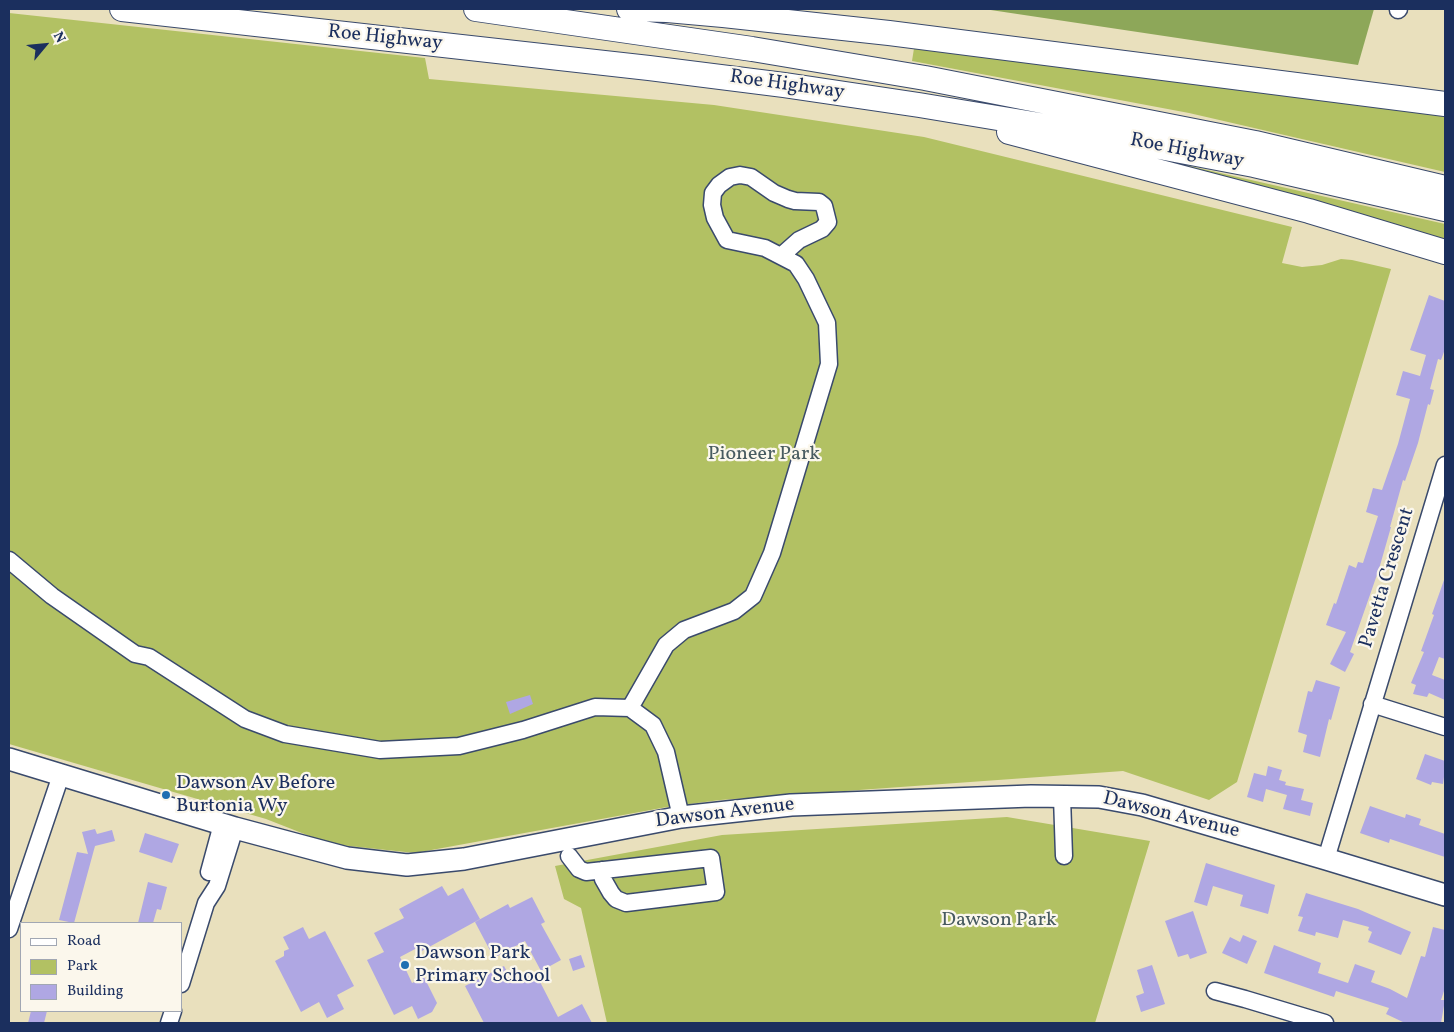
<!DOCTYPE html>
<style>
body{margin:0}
#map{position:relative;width:1454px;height:1032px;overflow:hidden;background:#e9e0bd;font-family:Vollkorn,serif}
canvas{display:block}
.frame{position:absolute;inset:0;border:10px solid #1b2f5e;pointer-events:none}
.legend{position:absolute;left:20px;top:922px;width:162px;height:90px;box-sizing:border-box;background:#fbf7ec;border:1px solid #a1a7b3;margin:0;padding:6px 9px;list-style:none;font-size:15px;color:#1b2f5e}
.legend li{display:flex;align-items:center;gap:10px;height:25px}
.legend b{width:25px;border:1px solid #a1a7b3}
.north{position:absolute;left:20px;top:20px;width:50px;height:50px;-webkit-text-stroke:4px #fbf7ec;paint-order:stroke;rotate:62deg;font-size:14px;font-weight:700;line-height:20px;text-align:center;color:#1b2f5e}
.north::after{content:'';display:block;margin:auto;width:18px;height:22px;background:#1b2f5e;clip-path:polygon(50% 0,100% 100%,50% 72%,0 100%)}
</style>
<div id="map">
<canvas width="1454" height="1032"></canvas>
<div class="frame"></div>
<ul class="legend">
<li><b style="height:6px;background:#fff"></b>Road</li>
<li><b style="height:14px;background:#b2c163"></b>Park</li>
<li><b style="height:14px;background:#afa7e3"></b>Building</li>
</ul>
<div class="north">N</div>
</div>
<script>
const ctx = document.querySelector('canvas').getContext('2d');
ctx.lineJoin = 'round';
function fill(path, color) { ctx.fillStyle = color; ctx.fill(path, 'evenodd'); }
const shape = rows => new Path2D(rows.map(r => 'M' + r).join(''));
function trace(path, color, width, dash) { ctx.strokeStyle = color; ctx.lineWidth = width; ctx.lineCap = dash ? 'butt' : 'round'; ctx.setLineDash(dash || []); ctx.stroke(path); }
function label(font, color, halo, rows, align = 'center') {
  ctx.font = font + ' Vollkorn,serif'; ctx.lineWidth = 4.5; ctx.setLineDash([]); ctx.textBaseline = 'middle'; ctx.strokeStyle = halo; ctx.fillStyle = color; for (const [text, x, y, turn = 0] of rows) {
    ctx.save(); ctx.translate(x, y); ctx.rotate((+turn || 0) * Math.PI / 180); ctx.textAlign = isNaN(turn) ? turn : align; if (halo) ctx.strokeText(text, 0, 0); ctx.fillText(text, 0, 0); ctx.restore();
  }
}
fill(shape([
 [9,13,425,58,429,79,714,105,924,137,1292,227,1282,263,1302,267,1322,265,1341,259,1352,260,1391,269,1237,782,1209,800,1123,771,720,800,667,807,415,853,330,844,266,819,9,744],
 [915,42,1445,110,1445,172,1189,113,912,61],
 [1163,160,1445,224,1445,244],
 [1007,817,1150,841,1095,1023,607,1023,581,908,564,899,555,866,722,835]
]), '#b2c163');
fill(shape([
 [984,9,1374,9,1358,65]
]), '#8da759');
fill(shape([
 [1429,295,1445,301,1445,349,1441,360,1438,359,1430,389,1434,390,1430,405,1428,404,1418,443,1405,481,1403,480,1390,527,1391,527,1379,569,1350,652,1354,654,1345,672,1330,664,1346,632,1326,625,1334,603,1336,604,1349,565,1356,568,1358,562,1363,563,1378,516,1366,512,1373,488,1382,490,1398,444,1410,399,1396,395,1403,371,1420,376,1426,355,1410,350],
 [1444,580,1445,581,1445,659,1439,657,1432,675,1445,680,1445,700,1429,693,1427,697,1413,694,1416,685,1411,683,1424,652,1421,651,1434,615,1432,614],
 [1316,680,1340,687,1331,720,1329,719,1320,757,1303,752,1307,735,1298,732,1308,691,1312,692],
 [530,695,533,704,510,714,506,702],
 [1425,754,1445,761,1445,778,1444,777,1443,784,1432,782,1431,785,1416,779],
 [1268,766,1282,770,1279,780,1286,782,1285,785,1304,789,1301,800,1313,803,1310,816,1283,809,1287,795,1266,789,1263,802,1247,797,1254,773,1266,776],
 [1370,806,1405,818,1406,814,1421,819,1419,825,1445,834,1445,857,1390,839,1389,843,1360,833],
 [95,829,97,834,112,830,115,841,95,846,74,923,59,920,77,852,88,854,82,832],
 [145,833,179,844,172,863,139,852],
 [1206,863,1275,885,1268,914,1240,906,1243,895,1213,886,1207,906,1194,902],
 [148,882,167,887,161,910,157,909,153,923,138,923],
 [442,886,448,896,463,888,480,919,420,952,417,948,400,957,412,983,424,977,437,1003,432,1012,418,1019,412,1006,394,1015,367,960,384,952,374,933,404,918,399,909],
 [1306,893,1358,909,1411,932,1401,955,1368,942,1372,932,1368,930,1369,927,1343,920,1338,938,1316,932,1315,936,1298,931,1303,917,1298,916],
 [532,897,545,922,541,924,561,960,541,971,525,941,494,958,475,922,508,904,510,908],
 [1193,911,1207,953,1190,959,1188,954,1178,957,1165,921],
 [303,927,309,939,325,931,354,986,337,995,344,1009,327,1018,319,1002,301,1012,275,961,284,956,284,951,289,949,283,937],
 [1433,927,1445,930,1445,988,1441,1000,1445,1000,1441,1023,1405,1023,1386,1014,1389,1008,1336,991,1334,997,1264,973,1274,945,1321,963,1318,973,1348,983,1355,964,1375,971,1371,982,1390,989,1407,998,1421,956,1425,957],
 [1243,935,1257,941,1247,964,1222,953,1230,937,1240,942],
 [581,955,585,967,573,971,569,959],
 [1152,965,1165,1004,1141,1012,1136,996,1144,993,1137,970],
 [504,966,513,983,535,972,558,1017,582,1004,592,1023,484,1023,465,986],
 [31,1011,47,1011,44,1023,28,1023]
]), '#afa7e3');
const minor = shape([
 [1398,10,1399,9],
 [9,560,52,596,135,654,149,657,245,719,285,734,380,750,459,746,523,730,595,707,630,708,653,725,666,752,681,817],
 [1372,704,1445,727],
 [630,708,666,645,684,630,734,611,753,596,772,553,829,364,827,323,806,279,796,264,765,248,727,240,715,218,712,205,713,193,719,185,730,177,740,175,751,177,774,193,788,199,795,201,819,202,824,206,828,222,822,229,799,240,781,256],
 [1062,797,1064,856],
 [569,856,579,869,586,872,711,858,716,892,626,903,616,899,611,893,603,879,602,870],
 [1326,859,1445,465],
 [209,872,222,824],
 [9,929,61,775],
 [181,984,206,903,217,886,235,828],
 [1215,991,1245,999,1325,1023],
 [169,1023,173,1011]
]);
const major = shape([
 [9,759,235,828,347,858,407,865,464,859,681,817,791,805,1031,796,1099,797,1142,805,1326,859,1445,895]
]);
const highway = shape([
 [122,9,649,68,784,85,919,105,1076,131,1254,165,1445,209],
 [476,9,752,49,925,78,1255,143,1445,188],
 [629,9,667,10,723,15,889,33,1445,104],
 [1009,132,1309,211,1445,252]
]);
trace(minor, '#3a4a6c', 19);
trace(major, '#3a4a6c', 24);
trace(highway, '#3a4a6c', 26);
trace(minor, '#fff', 16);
trace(major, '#fff', 21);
trace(highway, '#fff', 24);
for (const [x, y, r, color] of [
 [166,795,5,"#1f6fb2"],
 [405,965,5,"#1f6fb2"]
]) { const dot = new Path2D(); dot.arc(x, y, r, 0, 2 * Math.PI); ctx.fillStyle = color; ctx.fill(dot); trace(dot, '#fbf7ec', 2); }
label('20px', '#1b2f5e', '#fbf7ec', [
 ["Roe Highway",385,39,6],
 ["Roe Highway",787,86,8],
 ["Roe Highway",1187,152,11],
 ["Pavetta Crescent",1388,578,-73],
 ["Dawson Avenue",725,814,-7],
 ["Dawson Avenue",1171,816,14]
]);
label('20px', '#485b60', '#fbf7ec', [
 ["Pioneer Park",764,455],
 ["Dawson Park",999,921]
]);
label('20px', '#1b2f5e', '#fbf7ec', [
 ["Dawson Av Before",176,784],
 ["Burtonia Wy",176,807],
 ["Dawson Park",415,954],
 ["Primary School",415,977]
], 'left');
</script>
